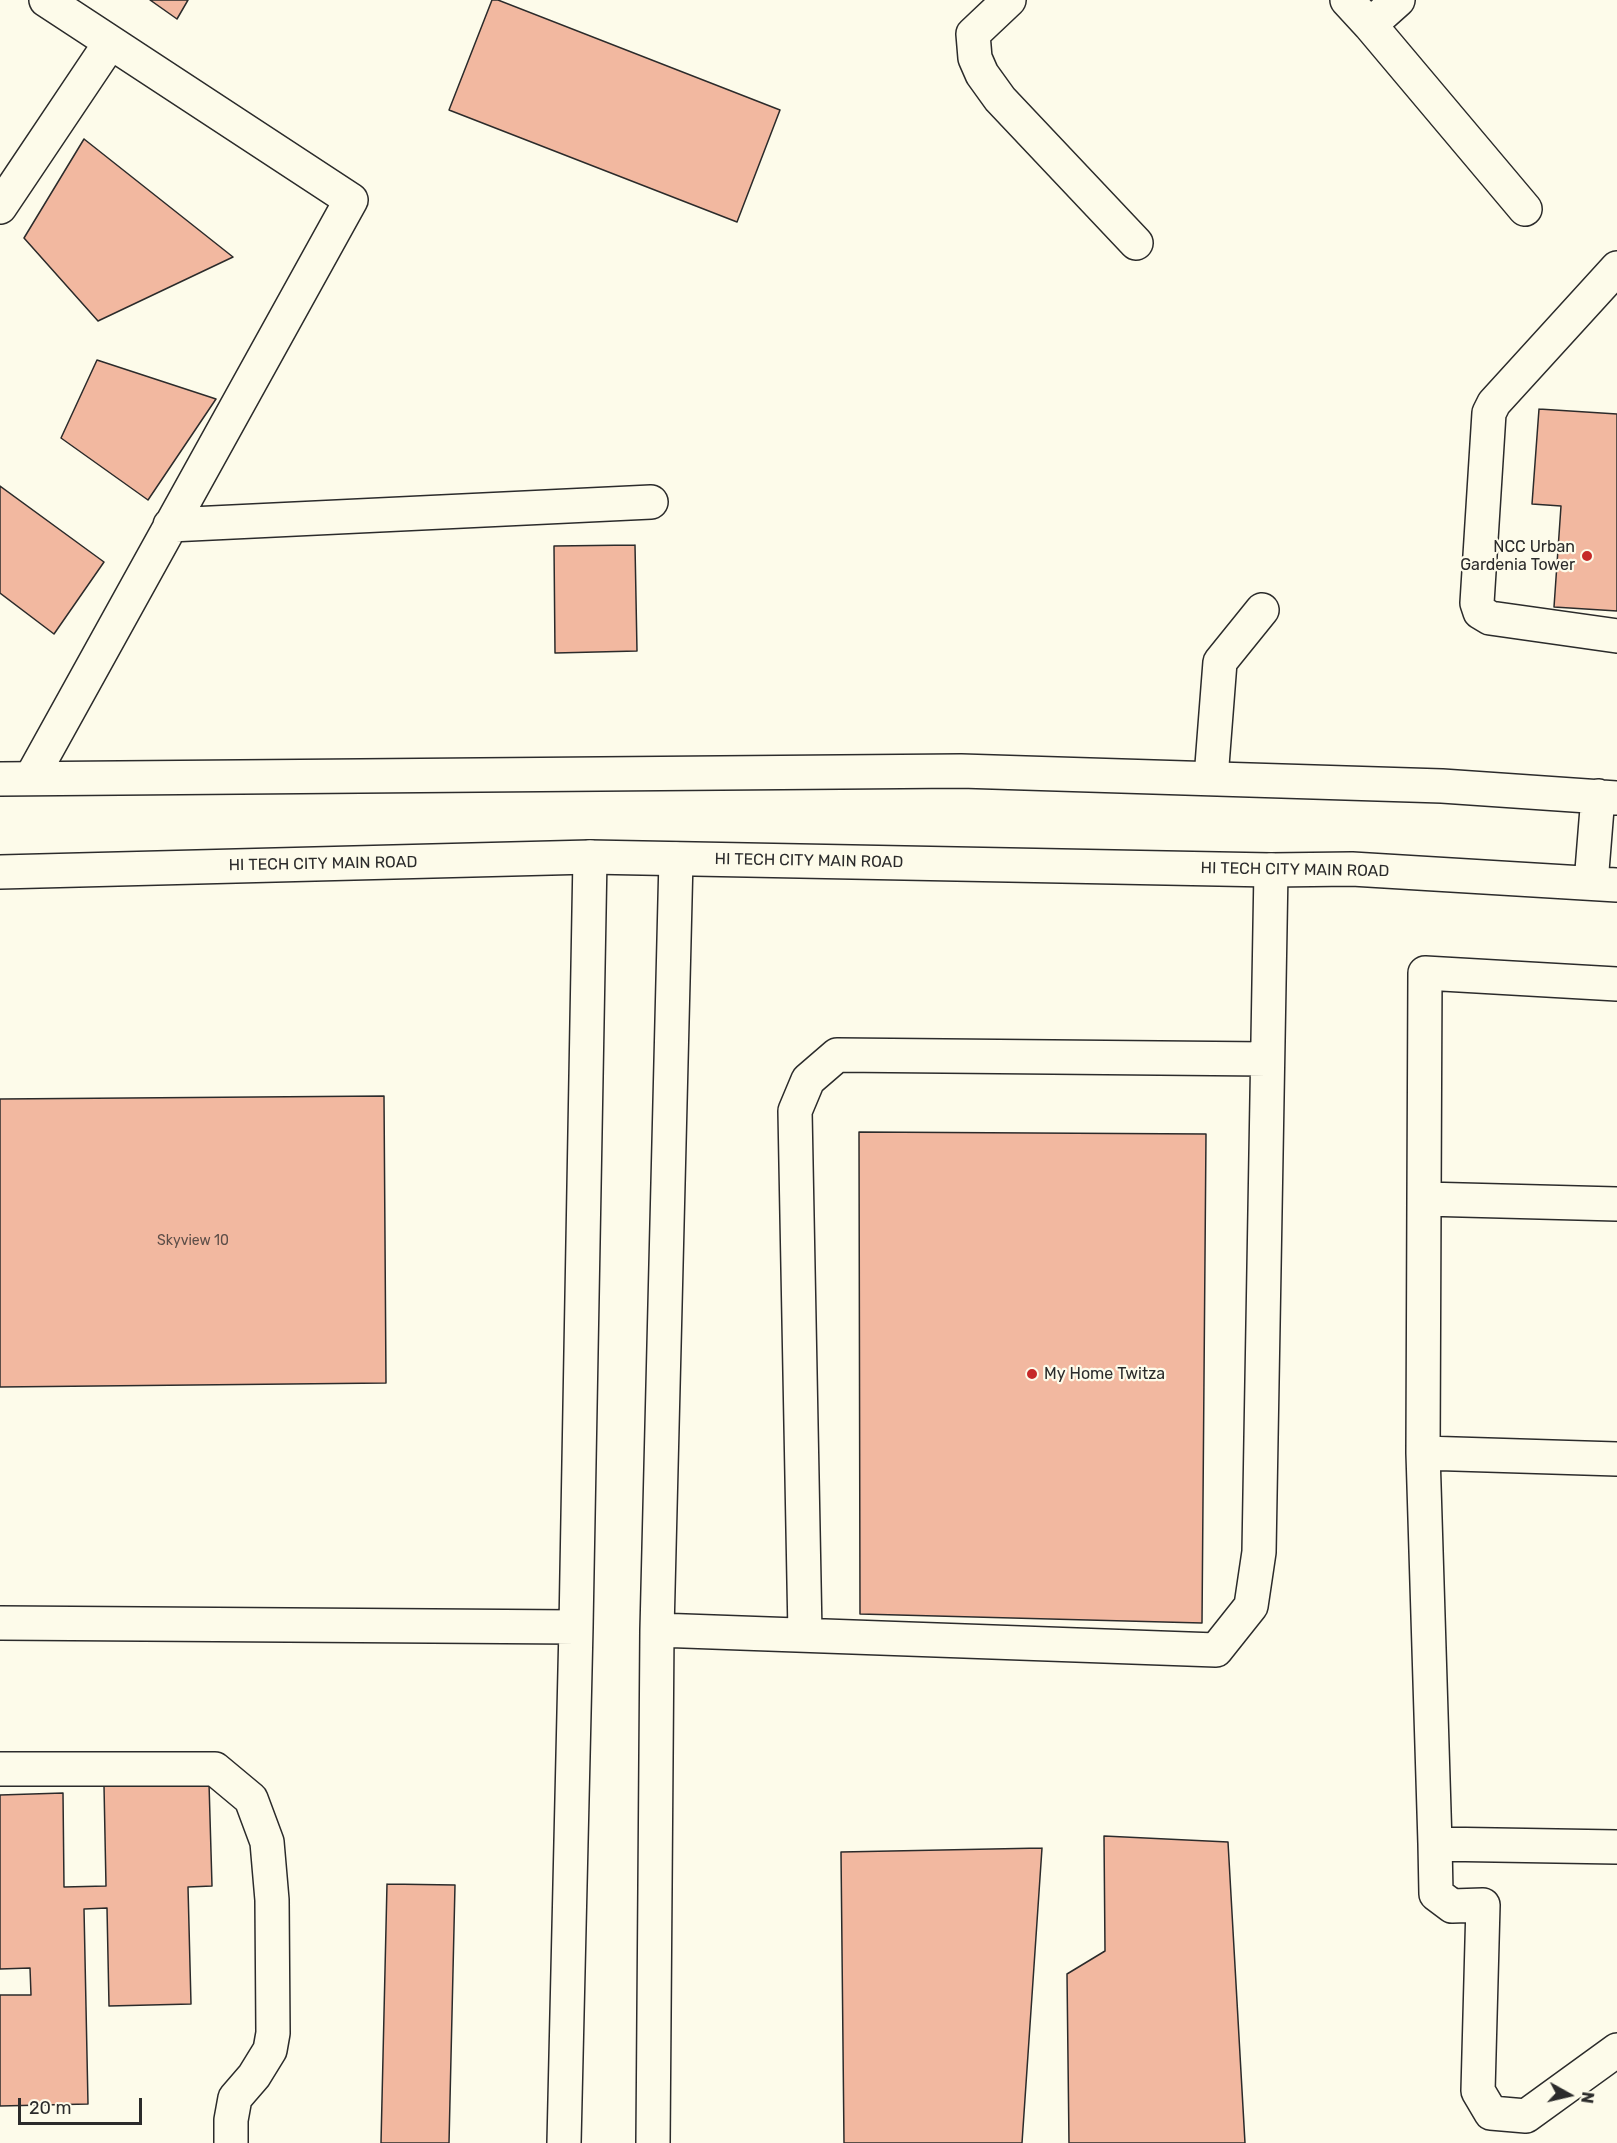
<!DOCTYPE html>
<style>
body{margin:0}
#map{position:relative;width:1617px;height:2143px;overflow:hidden;background:#fdfbea;font-family:Rubik,sans-serif}
canvas{display:block}
.north{position:absolute;left:1539px;top:2065px;width:60px;height:60px;-webkit-text-stroke:4px #fdfbea;paint-order:stroke;rotate:98deg;font-size:16px;font-weight:700;line-height:24px;text-align:center;color:#2b2b2b}
.north::after{content:'';display:block;margin:auto;width:21px;height:27px;background:#2b2b2b;clip-path:polygon(50% 0,100% 100%,50% 72%,0 100%)}
.scale{position:absolute;left:18px;top:2098px;width:124px;height:27px;box-sizing:border-box;border:3px solid #2b2b2b;border-top:0;padding-left:8px;font-size:18px;line-height:21px;white-space:nowrap;color:#2b2b2b;-webkit-text-stroke:4px #fdfbea;paint-order:stroke}
</style>
<div id="map">
<canvas width="1617" height="2143"></canvas>
<div class="north">N</div>
<div class="scale">20 m</div>
</div>
<script>
const ctx = document.querySelector('canvas').getContext('2d');
ctx.lineJoin = 'round';
function fill(path, color) { ctx.fillStyle = color; ctx.fill(path, 'evenodd'); }
const shape = rows => new Path2D(rows.map(r => 'M' + r).join(''));
function trace(path, color, width, dash) { ctx.strokeStyle = color; ctx.lineWidth = width; ctx.lineCap = dash ? 'butt' : 'round'; ctx.setLineDash(dash || []); ctx.stroke(path); }
function label(font, color, halo, rows, align = 'center') {
  ctx.font = font + ' Rubik,sans-serif'; ctx.lineWidth = 4.5; ctx.setLineDash([]); ctx.textBaseline = 'middle'; ctx.strokeStyle = halo; ctx.fillStyle = color; for (const [text, x, y, turn = 0] of rows) {
    ctx.save(); ctx.translate(x, y); ctx.rotate((+turn || 0) * Math.PI / 180); ctx.textAlign = isNaN(turn) ? turn : align; if (halo) ctx.strokeText(text, 0, 0); ctx.fillText(text, 0, 0); ctx.restore();
  }
}
const building = shape([
 [150,0,188,0,177,19,150,0],
 [492,0,498,0,780,110,737,222,449,110,492,0],
 [84,139,233,257,98,321,24,238,84,139],
 [97,360,216,399,148,500,61,438,97,360],
 [1539,409,1617,414,1617,611,1554,607,1561,506,1532,504,1539,409],
 [0,486,104,562,54,634,0,593,0,486],
 [635,545,637,651,555,653,554,546,635,545],
 [384,1096,386,1383,0,1387,0,1099,384,1096],
 [859,1132,1206,1134,1202,1623,860,1614,859,1132],
 [209,1783,212,1886,188,1887,191,2004,109,2006,107,1908,84,1909,88,2104,0,2106,0,1995,31,1995,30,1968,0,1969,0,1795,63,1793,64,1887,106,1886,104,1786,209,1783],
 [1104,1836,1228,1842,1245,2143,1069,2143,1067,1974,1105,1951,1104,1836],
 [1042,1848,1022,2143,844,2143,841,1852,1042,1848],
 [387,1884,455,1885,449,2143,381,2143,387,1884]
]);
fill(building, '#f2b8a0');
trace(building, '#2b2b2b', 1.5);
const minor = shape([
 [1009,0,973,34,975,58,982,74,1000,99,1136,243],
 [1347,0,1370,25,1525,209],
 [1370,25,1398,0],
 [0,207,110,43],
 [1617,268,1494,403,1489,413,1477,603,1480,612,1490,618,1617,636],
 [170,525,651,502],
 [31,778,351,200,46,0],
 [1211,778,1220,662,1262,610],
 [1424,1199,1425,973,1617,984],
 [1423,1453,1424,1199,1617,1204],
 [1617,1459,1423,1453,1435,1844,1617,1847],
 [0,1623,576,1627],
 [657,1630,1216,1650,1251,1606,1259,1552,1271,870],
 [805,1634,795,1111,808,1080,837,1055,1267,1059],
 [0,1769,215,1769,251,1799,267,1842,272,1900,273,2033,270,2050,254,2076,235,2098,231,2120,231,2143],
 [1435,1844,1436,1894,1452,1906,1483,1905,1478,2091,1491,2113,1526,2116,1617,2050],
 [564,2143,576,1627,590,857],
 [653,2143,657,1630,676,859]
]);
const major = shape([
 [0,779,961,771,1442,786,1617,798],
 [0,872,590,857,1271,870,1352,869,1617,885],
 [1591,883,1598,796]
]);
trace(minor, '#2b2b2b', 36);
trace(major, '#2b2b2b', 36);
trace(minor, '#fdfbea', 33);
trace(major, '#fdfbea', 33);
for (const [x, y, r, color] of [
 [1587,556,6,"#c62828"],
 [1032,1374,6,"#c62828"]
]) { const dot = new Path2D(); dot.arc(x, y, r, 0, 2 * Math.PI); ctx.fillStyle = color; ctx.fill(dot); trace(dot, '#fdfbea', 2); }
label('14px', '#5d4e48', null, [
 ["Skyview 10",193,1241]
]);
label('16px', '#2b2b2b', '#fdfbea', [
 ["NCC Urban",1575,547],
 ["Gardenia Tower",1575,565],
 ["My Home Twitza",1044,1374,"left"]
], 'right');
label('16px', '#2b2b2b', '#fdfbea', [
 ["HI TECH CITY MAIN ROAD",809,861,1],
 ["HI TECH CITY MAIN ROAD",323,864,-1],
 ["HI TECH CITY MAIN ROAD",1295,870,1]
]);
</script>
